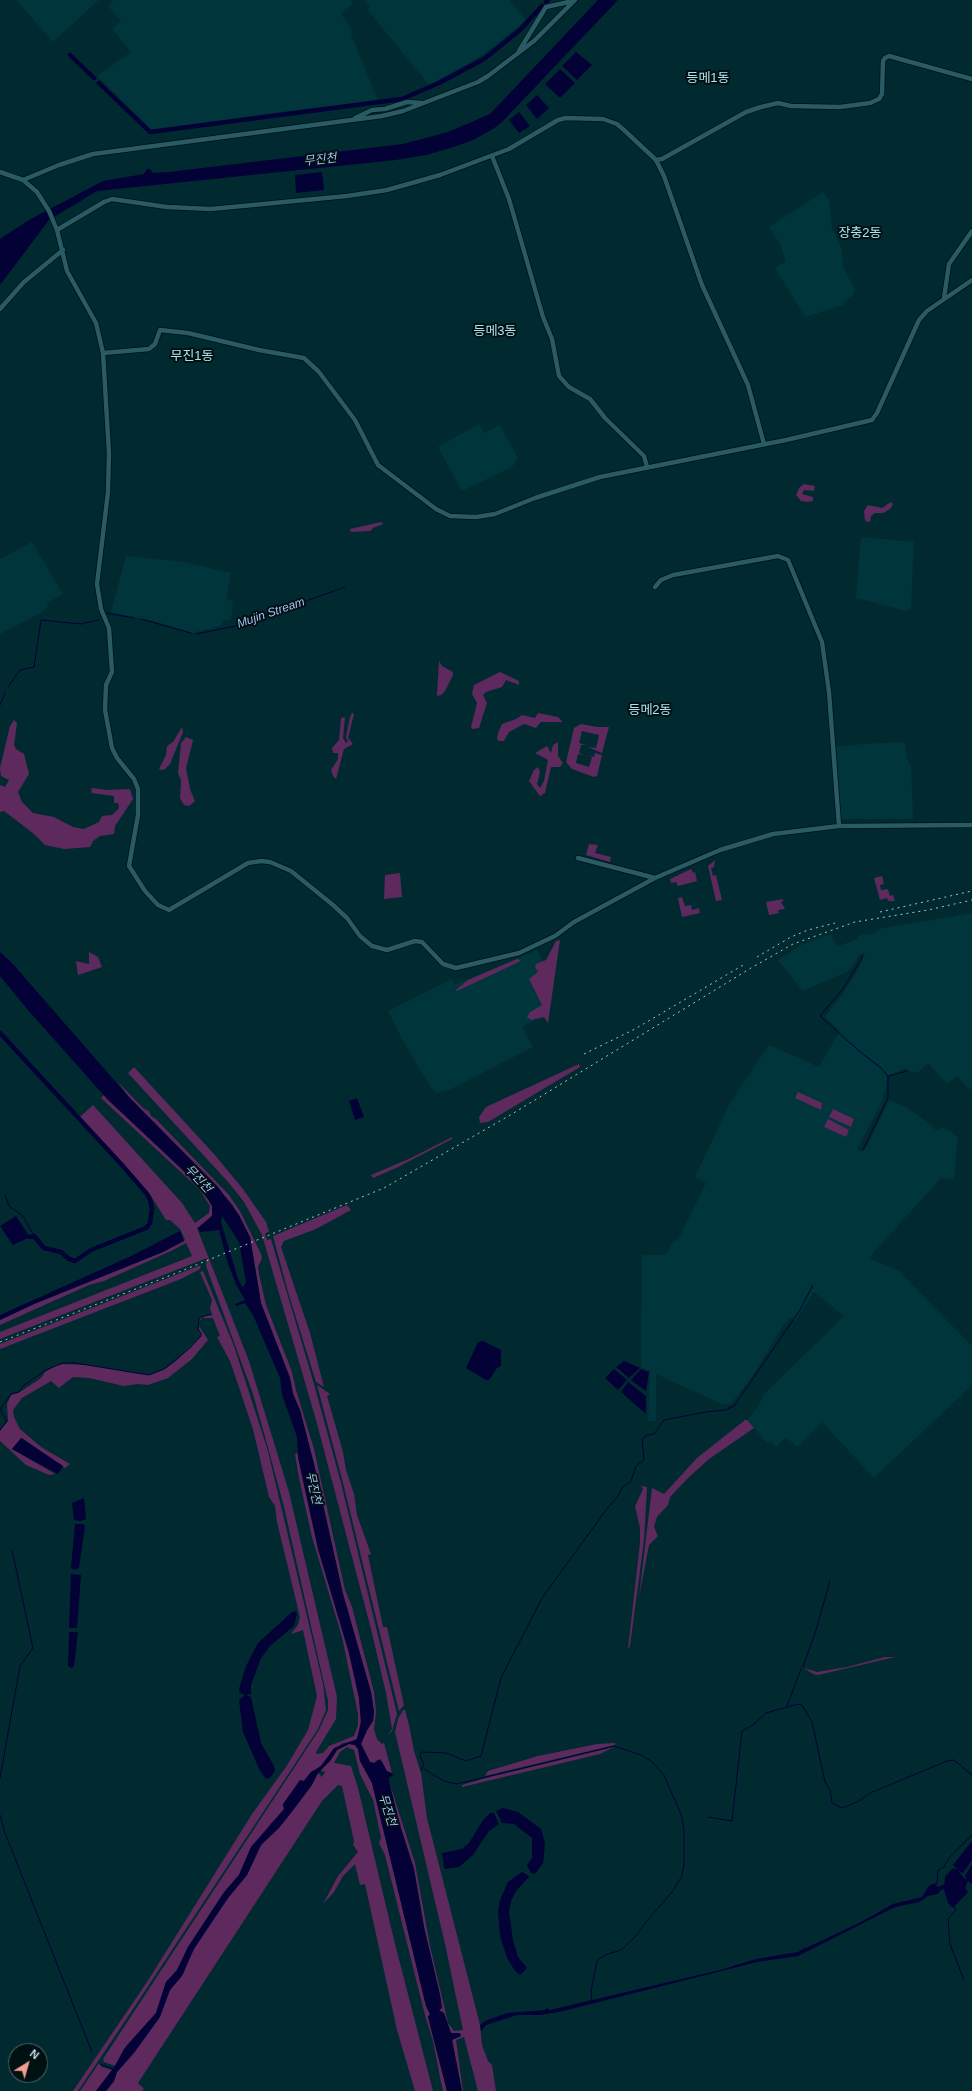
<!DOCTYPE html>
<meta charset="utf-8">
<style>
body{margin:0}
#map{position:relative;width:972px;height:2091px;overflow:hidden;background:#012a30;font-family:Arial,sans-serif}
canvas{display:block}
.north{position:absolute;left:8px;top:2043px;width:40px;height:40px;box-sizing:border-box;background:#001114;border:1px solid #4f6467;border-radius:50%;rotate:37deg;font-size:11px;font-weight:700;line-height:16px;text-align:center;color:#c6e0e4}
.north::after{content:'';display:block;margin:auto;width:14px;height:18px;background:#f59d90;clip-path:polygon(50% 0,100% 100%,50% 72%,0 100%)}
</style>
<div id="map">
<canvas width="972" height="2091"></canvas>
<div class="north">N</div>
</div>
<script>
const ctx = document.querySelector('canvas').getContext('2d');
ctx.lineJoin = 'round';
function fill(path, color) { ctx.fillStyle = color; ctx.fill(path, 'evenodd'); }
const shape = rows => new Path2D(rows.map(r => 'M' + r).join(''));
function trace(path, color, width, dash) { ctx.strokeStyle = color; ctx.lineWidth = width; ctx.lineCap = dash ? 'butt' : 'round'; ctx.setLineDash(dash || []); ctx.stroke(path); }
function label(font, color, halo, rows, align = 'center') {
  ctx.font = font + ' Arial,"Noto Sans KR",sans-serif'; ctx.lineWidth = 4; ctx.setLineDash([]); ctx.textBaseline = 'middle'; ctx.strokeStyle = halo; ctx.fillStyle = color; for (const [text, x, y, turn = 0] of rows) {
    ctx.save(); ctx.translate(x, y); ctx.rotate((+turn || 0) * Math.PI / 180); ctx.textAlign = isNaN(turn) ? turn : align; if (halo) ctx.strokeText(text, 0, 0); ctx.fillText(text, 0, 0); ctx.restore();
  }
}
fill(shape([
 [16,0,99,0,53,42],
 [114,0,351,0,353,3,341,13,352,31,351,34,378,101,302,109,152,130,97,76,131,52,112,29,121,21,108,6],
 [364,0,509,0,526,20,483,55,429,85,367,9,370,7],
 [823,192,829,200,832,229,842,249,843,267,855,290,852,296,843,302,844,305,805,317,775,268,786,261,781,246,769,227],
 [479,424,484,433,500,425,518,458,512,467,462,491,438,447],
 [861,537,914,542,911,608,907,611,856,598],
 [32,542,63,594,47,603,48,606,41,613,0,634,0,559],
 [126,556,184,562,231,573,226,598,233,602,231,620,223,620,221,626,191,633,158,622,111,612],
 [905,742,907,759,911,766,913,819,840,819,836,747,863,744],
 [972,913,972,1090,968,1088,957,1076,947,1084,928,1063,918,1072,911,1072,906,1068,887,1076,886,1089,881,1104,857,1149,862,1152,866,1148,889,1100,902,1105,922,1118,937,1131,942,1127,947,1131,949,1130,958,1138,956,1151,955,1172,953,1179,941,1178,873,1253,870,1259,899,1271,972,1346,972,1385,874,1478,822,1422,797,1447,786,1437,776,1447,770,1441,767,1443,747,1420,757,1408,764,1394,844,1316,814,1292,795,1321,790,1317,787,1323,785,1323,751,1378,731,1404,724,1405,656,1374,656,1421,648,1421,650,1371,641,1367,642,1255,666,1255,672,1244,679,1238,706,1183,695,1177,729,1105,769,1045,819,1067,840,1031,825,1017,847,988,861,964,865,952,860,954,849,971,803,991,778,960,801,945,831,934,837,947,857,939,861,934,871,935,879,929],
 [537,950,550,977,544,1015,522,1027,533,1047,451,1089,437,1093,431,1088,402,1039,388,1011,452,979,455,985]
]), '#00353c');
fill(shape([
 [804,484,815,486,814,491,804,490,802,494,813,497,813,501,808,502,801,501,796,495,799,488],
 [891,502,893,504,890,509,883,513,875,513,871,516,870,522,865,521,864,511,868,505,882,508],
 [381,522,383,524,373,528,370,531,351,532,350,529],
 [439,661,442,666,453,672,453,675,445,691,441,695,437,696],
 [500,672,519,681,519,685,506,680,502,687,486,692,483,695,487,703,479,728,472,729,471,727,477,703,472,694,474,685],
 [352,713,354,714,348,738,353,744,344,749,336,779,333,776,331,770,338,759,338,753,333,753,332,748,339,740,341,718,345,717,343,738,346,743,348,742,346,737,350,717],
 [538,713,558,717,563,722,541,722,536,728,524,724,509,732,504,741,499,741,497,739,498,733,502,724,516,719,522,715,535,718],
 [14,720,17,723,14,745,16,749,24,754,29,774,18,792,22,802,33,813,54,817,73,827,84,829,99,822,102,816,112,815,119,808,118,803,114,803,114,796,91,793,92,788,107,790,130,789,133,799,115,826,114,834,100,836,93,841,90,847,64,849,50,846,45,845,34,834,8,814,4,811,0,812,0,785,5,787,9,780,1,776,0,768,10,726],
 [581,724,597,727,609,727,602,753,588,747,596,748,599,735,582,731,579,743,586,745,581,745,579,753,584,755,578,754,576,763,589,767,592,757,586,755,594,757,595,753,602,755,597,776,594,777,572,769,566,762,574,728],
 [182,727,183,732,170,764,165,769,161,770,159,769,166,755,167,746,173,742],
 [186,737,193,740,186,768,190,789,195,801,189,806,184,805,180,798,181,780,178,773,181,743],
 [558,742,558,756,563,763,560,767,551,767,545,793,540,796,529,781,534,770,538,767,540,772,537,784,540,788,544,781,548,760,535,753,547,746,551,753,553,745],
 [589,844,598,845,595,853,611,857,610,862,586,855],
 [715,860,714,867,711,868,713,876,716,875,722,900,716,901,708,866],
 [691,869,693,873,695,872,697,881,678,886,676,882,671,883,670,879],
 [400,873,402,897,384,899,385,875],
 [882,876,884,884,880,885,881,890,888,889,890,896,893,895,895,901,888,901,887,898,880,900,874,878],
 [682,897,685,906,691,905,692,910,699,908,700,913,682,917,678,898],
 [783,899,783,901,781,902,785,909,778,910,779,913,769,915,766,902],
 [560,940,548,1023,544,1017,531,1020,527,1017,530,1012,542,1005,529,979,538,972,535,967,536,964,546,960,556,941],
 [89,952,98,957,102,967,78,975,76,961,89,964],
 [517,959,520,960,519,962,457,991,456,990,468,980],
 [579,1064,580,1067,488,1122,480,1123,479,1117,486,1107],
 [134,1067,214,1154,243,1189,266,1222,269,1231,265,1234,267,1240,271,1239,314,1384,341,1483,397,1714,392,1731,388,1735,392,1729,386,1693,371,1629,316,1420,262,1235,244,1202,229,1183,128,1073],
 [118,1082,144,1109,149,1111,151,1116,156,1119,229,1195,240,1211,261,1254,262,1259,258,1266,259,1274,266,1305,292,1372,296,1390,314,1449,345,1590,352,1607,374,1692,376,1712,374,1729,377,1739,382,1744,384,1743,392,1773,387,1772,382,1761,377,1760,373,1764,370,1762,361,1744,367,1730,373,1721,374,1712,371,1692,343,1594,314,1464,300,1410,293,1394,290,1378,261,1303,250,1237,232,1204,128,1096],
 [798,1092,822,1103,821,1110,795,1098],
 [104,1095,199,1186,212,1206,212,1216,197,1228,249,1361,289,1492,337,1697,336,1719,316,1752,317,1754,323,1753,329,1746,354,1736,358,1725,358,1714,342,1637,312,1537,299,1478,295,1454,298,1453,318,1549,349,1653,359,1698,361,1722,357,1739,353,1742,343,1743,332,1751,326,1761,316,1770,311,1772,283,1806,284,1809,278,1819,271,1823,267,1830,251,1847,239,1875,222,1895,188,1947,177,1970,166,1982,156,2013,127,2045,115,2066,104,2062,103,2059,319,1730,328,1710,328,1701,284,1507,269,1451,253,1394,206,1266,207,1258,0,1339,0,1332,192,1256,186,1243,171,1251,104,1281,89,1285,0,1325,0,1320,34,1304,163,1252,185,1240,180,1229,170,1220,166,1220,151,1196,80,1117,93,1105,182,1203,195,1223,209,1213,210,1206,199,1189,101,1098],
 [833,1109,854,1119,851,1127,829,1117],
 [828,1119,849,1130,846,1137,824,1127],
 [452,1137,452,1139,396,1168,373,1178,371,1175,411,1158],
 [347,1205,351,1210,316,1229,284,1241,281,1247,310,1333,324,1387,316,1382,288,1292,273,1236],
 [201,1265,200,1269,181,1279,0,1349,0,1344],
 [203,1271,234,1346,268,1451,323,1684,326,1710,318,1729,131,2012,78,2091,73,2091,149,1979,252,1814,286,1767,308,1730,317,1696,303,1630,291,1634,298,1625,300,1617,277,1522,275,1506,269,1497,253,1429,243,1399,230,1361,217,1337,220,1336,213,1318,201,1318,199,1326,208,1340,192,1359,168,1378,148,1385,138,1384,124,1386,89,1378,73,1377,59,1388,51,1381,22,1398,13,1410,14,1417,20,1429,41,1447,70,1464,65,1468,22,1438,12,1449,55,1474,49,1475,26,1465,0,1441,0,1431,8,1421,7,1404,11,1395,20,1392,41,1378,45,1372,55,1366,63,1364,87,1365,149,1375,165,1369,176,1361,201,1336,199,1329,200,1318,205,1316,211,1315,213,1317,210,1309,212,1300,200,1272],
 [317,1385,330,1394,327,1396,343,1452,346,1470,354,1494,357,1515,371,1554,368,1555,383,1627,387,1627,404,1705,399,1711,343,1483],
 [745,1420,747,1420,754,1428,709,1459,687,1479,670,1497,668,1505,657,1517,654,1527,658,1536,649,1545,639,1597,652,1488,664,1494,697,1458],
 [641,1486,647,1487,644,1540,630,1646,628,1649,640,1543,640,1528,635,1506,643,1489],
 [885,1657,895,1657,818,1675,813,1674,804,1668,817,1672,847,1667],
 [403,1710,405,1710,409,1725,414,1751,421,1773,427,1818,480,2025,482,2045,488,2061,492,2065,496,2091,478,2091,464,2037,456,2040,463,2091,462,2091,452,2040,460,2036,460,2033,451,2033,444,2013,440,2012,439,2010,442,2008,440,1995,424,1927,414,1869,399,1822,389,1781,415,1863,430,1946,448,2023,454,2031,463,2030,445,1944,395,1732,398,1719],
 [615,1743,615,1745,485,1776,488,1771,538,1756,597,1744],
 [349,1744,355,1745,358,1749,360,1761,372,1783,426,2006,430,2014,428,2017,447,2091,443,2091,441,2082,433,2041,425,2015,385,1855,379,1843,381,1838,373,1800,360,1774,354,1750,347,1747,340,1752,334,1763,351,1766,358,1788,394,1940,433,2091,415,2091,397,2030,365,1884,360,1885,355,1864,343,1876,334,1892,323,1904,338,1876,358,1852,353,1845,354,1841,342,1786,338,1785,322,1801,170,2034,138,2083,144,2089,142,2091,106,2091,114,2081,117,2072,137,2048,170,1990,184,1972,188,1958,200,1939,228,1898,247,1875,261,1845,318,1773,322,1777,325,1772,320,1770,330,1761,337,1750],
 [614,1747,600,1754,462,1787,462,1785,486,1778],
 [99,2063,102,2067,112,2070,96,2091,80,2091]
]), '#5e295d');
fill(shape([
 [598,0,618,0,502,122,493,129,473,140,457,146,426,155,396,160,97,191,49,220,0,285,0,239,29,220,103,181,144,174,147,169,150,169,153,173,169,172,403,144,448,132,490,114],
 [576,52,592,65,577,80,562,66],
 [560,69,575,83,560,98,545,84],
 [537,95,549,108,537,119,526,105],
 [519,112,530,126,519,133,509,120],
 [322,172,324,190,296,193,295,175],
 [0,952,12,963,128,1096,218,1187,239,1215,250,1237,261,1303,290,1378,293,1394,300,1410,314,1464,343,1594,371,1692,374,1712,373,1721,367,1730,361,1744,370,1762,375,1763,380,1759,387,1771,392,1773,393,1776,389,1777,389,1781,399,1822,414,1869,424,1927,440,1995,442,2008,439,2010,444,2013,451,2033,460,2033,461,2036,452,2040,462,2091,447,2091,428,2017,430,2014,426,2006,372,1783,360,1761,358,1749,355,1745,349,1744,337,1750,330,1761,318,1773,312,1785,291,1813,279,1828,261,1845,247,1875,228,1898,194,1949,182,1976,170,1990,160,2017,134,2053,117,2072,114,2081,106,2091,96,2091,115,2066,124,2049,156,2013,166,1982,177,1970,188,1947,225,1891,239,1875,251,1847,284,1809,283,1804,300,1780,304,1781,311,1772,321,1766,334,1748,357,1739,361,1722,359,1698,349,1653,318,1549,298,1458,297,1437,282,1395,280,1378,253,1315,245,1303,236,1306,235,1304,245,1300,236,1284,228,1264,219,1230,200,1232,198,1228,212,1216,212,1206,208,1199,185,1172,108,1100,28,1010,0,976],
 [222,1216,239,1242,246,1282,243,1288,238,1279,221,1222],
 [357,1098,364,1117,355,1120,349,1101],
 [16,1216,30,1237,13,1245,0,1226],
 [180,1231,184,1241,163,1252,34,1304,0,1320,0,1315,129,1257],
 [483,1341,501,1350,501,1366,497,1368,489,1380,486,1380,466,1368,478,1342],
 [624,1361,640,1368,629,1378,616,1367],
 [614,1369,627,1380,618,1390,605,1378],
 [641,1369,649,1372,646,1391,631,1380],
 [628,1382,646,1396,646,1414,621,1392],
 [21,1438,63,1466,58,1474,12,1449],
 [84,1498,86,1519,81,1521,74,1520,72,1503],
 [75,1524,83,1524,85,1526,79,1568,75,1570,71,1568],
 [71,1574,81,1575,77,1628,69,1628],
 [296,1611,297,1614,294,1626,270,1646,261,1658,251,1685,251,1694,246,1695,251,1697,261,1743,274,1766,275,1771,270,1778,266,1779,260,1771,243,1732,239,1700,245,1695,240,1693,239,1689,246,1666,258,1643,292,1612],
 [69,1632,78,1632,74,1666,72,1668,68,1666],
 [503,1808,518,1812,541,1829,545,1843,544,1856,543,1863,535,1874,531,1873,527,1865,532,1858,532,1838,514,1824,502,1823,496,1811],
 [490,1813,494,1813,499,1824,489,1831,473,1855,459,1867,446,1869,444,1868,442,1853,462,1849,469,1843,483,1820],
 [972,1841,972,1860,963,1873,958,1871,967,1881,965,1876,972,1864,972,1884,968,1881,965,1888,968,1892,953,1908,948,1903,944,1889,945,1877,953,1868,958,1870,953,1865],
 [522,1872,529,1876,528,1878,516,1891,511,1901,509,1912,513,1940,518,1957,527,1968,520,1975,515,1971,507,1958,500,1936,498,1911,500,1900,508,1882],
 [935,1883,940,1891,938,1894,928,1896,919,1902,895,1907,798,1956,757,1962,559,2012,541,2015,517,2015,486,2025,481,2031,480,2025,485,2021,507,2013,545,2010,547,2008,550,2010,720,1970,756,1959,798,1952,803,1949,803,1947,804,1949,861,1922,893,1904,922,1897,929,1886]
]), '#030136');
trace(shape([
 [106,613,134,618],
 [141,619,191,633],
 [196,634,236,626,345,587],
 [8,687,20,670,34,667,41,620,81,624,99,620],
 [0,705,5,693],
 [889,1076,907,1071],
 [863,1150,888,1098,888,1076,881,1068,858,1050,820,1016,843,989,863,956],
 [5,1195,9,1206,23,1216,34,1236],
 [0,1430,7,1421,1,1411,1,1408,11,1394,19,1392,24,1385,46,1370,63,1363,75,1363,149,1375,164,1369,190,1348,201,1336,201,1333,198,1329,199,1318,211,1314],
 [803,1667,816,1630,830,1581],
 [787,1706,801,1669],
 [424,1769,444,1781,457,1784,614,1746,641,1755,651,1761,664,1775,682,1817,684,1831,684,1863,682,1876,672,1892,646,1922,636,1936,621,1950,605,1955,597,1961,591,1991,592,2002],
 [421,1770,424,1764,420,1757,421,1752,446,1753,466,1761,481,1756,501,1678,542,1598,606,1510,619,1495,622,1488,631,1481,636,1466,644,1460,642,1439,648,1435,654,1434,664,1420,706,1412,725,1410,734,1406,800,1310,813,1285],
 [0,1778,20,1666,33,1648,12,1550],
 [0,1815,5,1833,92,2052],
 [708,1817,732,1821,742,1731,753,1725,766,1713,798,1704,802,1705,812,1722,825,1782,830,1790,832,1803,842,1808,859,1801,870,1793,947,1761,954,1760,972,1775],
 [937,1884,938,1870,944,1867,950,1857,972,1835],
 [954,1907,956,1910,948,1919,950,1944,964,1980],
 [100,2064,113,2069]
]), '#030136', 1);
trace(shape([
 [546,2,548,0],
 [70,55,94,78],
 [99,83,150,132,402,99,439,83,484,59,520,30,542,6],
 [0,1033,122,1165,147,1194,150,1200,152,1209,150,1223,146,1228,91,1250,75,1261,69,1259,61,1252,44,1248,34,1236,30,1237],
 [933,1891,948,1885]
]), '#030136', 4.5);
const secondary = shape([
 [519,51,546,7,573,1],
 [355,118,372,110,385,109,407,102,422,103],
 [492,156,509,199,543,317,552,339,559,376,569,387,590,399,605,418,644,456,647,467],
 [656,160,662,159,746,112,761,107,778,103,791,106,840,107,870,103,879,99,882,94,883,61,885,58,889,56,972,79],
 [0,172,23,180,59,165,93,154,382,116,403,111,478,82,488,76,534,41,575,0],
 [23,180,37,192,49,211,57,230,67,271,96,323,103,353,109,453,108,492,97,584,101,609,109,628,112,672,106,685,105,710,112,748,117,758,134,779,138,789,138,815,129,866,145,891,158,905,169,910,248,863,261,861,270,862,291,871,333,905,347,918,360,936,372,946,387,950,415,941,422,942,443,964,456,968,519,953,555,936,574,922,655,878],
 [57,230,104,202,112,199,167,207,211,209,347,196,387,190,440,175,509,149,558,120,566,118,603,119,617,124,624,130,656,160,664,176,702,285,748,385,764,444],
 [944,298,949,264,972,231],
 [0,309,24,282,63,250],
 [103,353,149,349,155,344,160,330,188,333,259,350,304,358,319,372,355,420,378,465,436,509,450,516,476,517,495,514,535,498,600,477,786,440,872,420,877,413,919,320,927,311,972,280],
 [655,587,661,580,673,575,778,556,788,560,822,642,829,692,839,826],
 [578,858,655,878,720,850,773,834,839,826,972,825]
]);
trace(secondary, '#001115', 6);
trace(secondary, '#285b63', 4.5);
trace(shape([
 [880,912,972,891],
 [757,957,791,937,808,930,835,923],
 [584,1054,635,1029,745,964],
 [0,1342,179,1272,384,1188,512,1114,751,968,793,944,855,922,928,910,972,900]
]), '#a5c2c6', 1, [2, 4]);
label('italic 12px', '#aabef3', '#001114', [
 ["무진천",320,160,-7],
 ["Mujin Stream",271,613,-19],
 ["무진천",198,1179,47],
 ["무진천",313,1488,78],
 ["무진천",387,1810,73]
]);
label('13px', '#ade2eb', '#001114', [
 ["등메1동",708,78],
 ["장충2동",860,233],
 ["등메3동",495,331],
 ["무진1동",192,356],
 ["등메2동",650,710]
]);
</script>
